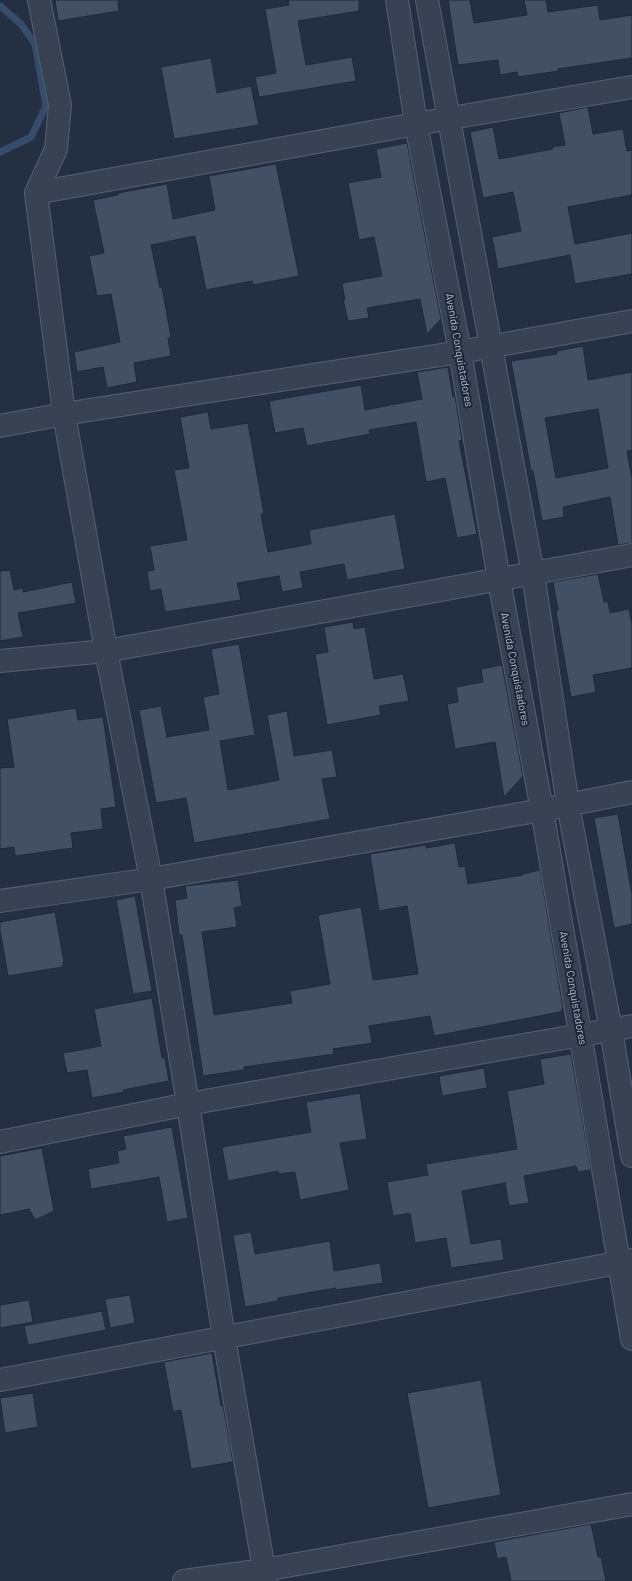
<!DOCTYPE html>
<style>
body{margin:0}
canvas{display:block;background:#243042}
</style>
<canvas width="632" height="1581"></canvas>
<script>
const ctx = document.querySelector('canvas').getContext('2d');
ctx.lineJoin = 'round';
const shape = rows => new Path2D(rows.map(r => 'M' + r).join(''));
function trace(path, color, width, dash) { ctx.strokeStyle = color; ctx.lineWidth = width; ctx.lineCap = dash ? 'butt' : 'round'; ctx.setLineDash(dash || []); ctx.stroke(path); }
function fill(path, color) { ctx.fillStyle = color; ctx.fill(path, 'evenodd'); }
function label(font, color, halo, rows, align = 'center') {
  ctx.font = font + ' Barlow,sans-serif'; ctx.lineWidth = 4; ctx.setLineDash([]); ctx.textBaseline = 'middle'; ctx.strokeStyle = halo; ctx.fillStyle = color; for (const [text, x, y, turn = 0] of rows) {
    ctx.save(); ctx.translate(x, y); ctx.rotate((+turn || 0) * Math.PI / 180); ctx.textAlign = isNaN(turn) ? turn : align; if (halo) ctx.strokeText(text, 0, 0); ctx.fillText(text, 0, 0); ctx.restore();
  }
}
trace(shape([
 [0,6,21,24,35,44,46,106,31,137,0,152]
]), '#374b6a', 7);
const building = shape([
 [55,0,118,0,119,11,58,21,55,0],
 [288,0,359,0,359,11,298,21,306,65,352,57,356,81,259,97,255,77,276,73,265,9,289,5,288,0],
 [448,0,470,0,474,23,527,15,524,0,546,0,548,12,598,5,600,20,632,15,632,58,558,69,559,71,518,77,517,72,500,75,498,60,458,65,448,0],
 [211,58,217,93,251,86,259,125,174,139,161,67,211,58],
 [588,107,593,134,623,129,627,151,632,150,632,195,568,207,575,244,632,233,632,274,575,284,570,255,498,269,492,237,521,231,513,192,483,198,470,132,493,127,499,159,553,149,552,147,565,145,559,113,588,107],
 [407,143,441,319,427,334,420,299,367,308,369,318,348,321,343,300,345,300,342,283,382,276,374,237,359,240,348,183,381,177,376,149,407,143],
 [276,164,299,276,253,285,252,281,206,290,195,236,151,245,160,288,162,287,171,337,168,338,171,356,134,363,137,382,107,388,103,367,77,372,74,352,120,342,111,294,97,296,89,256,104,253,93,200,118,195,118,193,167,184,173,219,215,210,209,176,276,164],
 [583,346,588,380,632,372,632,450,627,451,632,479,632,543,618,545,610,497,563,507,564,517,542,521,533,471,531,471,511,361,557,354,557,351,583,346],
 [598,409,608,468,556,478,545,418,598,409],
 [448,367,453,397,455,396,462,440,459,441,477,534,457,538,445,478,426,482,416,422,369,430,370,434,307,446,303,428,275,433,269,401,361,385,365,410,422,399,417,372,448,367],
 [208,412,211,429,248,423,264,514,261,514,268,552,311,544,309,530,395,514,405,569,347,580,344,564,300,572,303,588,282,592,279,576,237,583,241,600,165,612,161,589,150,591,147,571,154,570,150,546,187,540,174,470,189,468,180,417,208,412],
 [10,570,14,590,23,588,23,592,72,582,76,603,18,613,23,637,0,641,0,571,10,570],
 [598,574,604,602,608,602,610,613,629,609,632,624,632,668,593,675,596,692,571,697,556,611,558,610,553,582,598,574],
 [353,622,354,629,365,627,374,679,403,674,409,701,379,706,381,715,327,725,315,654,328,652,324,627,353,622],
 [239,644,255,735,220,741,228,790,279,780,267,715,287,711,294,756,332,750,337,777,322,779,330,819,194,843,186,798,156,803,139,710,161,706,167,737,209,730,203,697,219,694,211,649,239,644],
 [502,665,523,776,504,797,495,742,455,749,447,704,458,702,456,687,483,682,481,669,502,665],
 [76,708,78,720,103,717,116,807,101,809,103,829,71,833,73,848,15,856,14,847,0,849,0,768,14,767,7,719,76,708],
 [618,814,632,895,632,924,614,928,594,818,618,814],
 [455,843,459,867,465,866,468,884,523,875,523,874,540,870,563,1008,560,1012,434,1036,430,1016,369,1026,372,1043,333,1049,334,1054,244,1067,244,1070,203,1076,182,935,179,935,175,900,187,898,185,886,238,880,242,906,234,908,237,927,202,932,214,1015,292,1003,290,991,330,984,318,915,361,907,373,980,418,974,407,906,379,911,370,854,426,845,426,848,455,843],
 [135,896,152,991,133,994,116,900,135,896],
 [55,912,64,962,63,962,63,967,8,976,0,930,0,922,55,912],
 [152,998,162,1058,165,1058,169,1081,123,1090,124,1092,92,1098,87,1070,67,1073,63,1053,101,1046,94,1009,152,998],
 [571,1054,591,1170,578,1172,576,1166,524,1176,529,1203,509,1206,505,1183,462,1191,471,1244,501,1239,504,1260,451,1268,446,1238,415,1243,410,1213,393,1216,387,1182,428,1175,426,1164,517,1149,507,1091,544,1084,540,1059,571,1054],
 [484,1068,487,1088,442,1096,439,1076,484,1068],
 [360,1093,367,1139,340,1143,349,1190,300,1200,295,1172,279,1174,278,1171,228,1181,222,1147,311,1132,306,1102,360,1093],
 [172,1127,188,1218,167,1222,159,1177,91,1189,88,1169,119,1163,117,1151,126,1149,123,1136,172,1127],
 [42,1148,54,1211,35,1220,29,1209,0,1215,0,1156,42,1148],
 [251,1232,255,1254,330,1241,334,1271,380,1263,383,1283,336,1290,336,1288,278,1298,278,1301,245,1307,233,1235,251,1232],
 [130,1295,135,1323,110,1328,105,1299,130,1295],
 [29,1300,33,1322,0,1328,0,1305,29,1300],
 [102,1311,106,1330,28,1345,24,1326,102,1311],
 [212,1353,221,1406,223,1405,233,1462,191,1469,181,1410,173,1412,164,1362,212,1353],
 [481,1380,501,1495,428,1508,407,1393,481,1380],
 [33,1393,38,1427,5,1433,0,1398,33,1393],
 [591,1524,598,1557,601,1557,606,1581,511,1581,506,1557,497,1559,494,1542,591,1524]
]);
fill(building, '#435064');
trace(building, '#1f2939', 1);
const minor = shape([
 [39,0,60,105,56,149,36,193,64,414,106,651,151,879,188,1104,224,1338,266,1581],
 [397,0,416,124,460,352,499,580,542,810,632,1339],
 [427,0,533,574,568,805,611,1030,632,1156],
 [36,193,416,124,632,87],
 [0,426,64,414,460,352,632,321],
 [0,661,106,651,632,555],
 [0,901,151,879,542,810,632,792],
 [0,1142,188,1104,632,1026],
 [0,1380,632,1260],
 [184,1581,264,1570,632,1504]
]);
trace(minor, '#56606f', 24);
trace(minor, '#384252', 22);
label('11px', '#b5becc', '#1d2737', [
 ["Avenida Conquistadores",459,350,80],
 ["Avenida Conquistadores",515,669,79],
 ["Avenida Conquistadores",573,988,80]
]);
</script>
